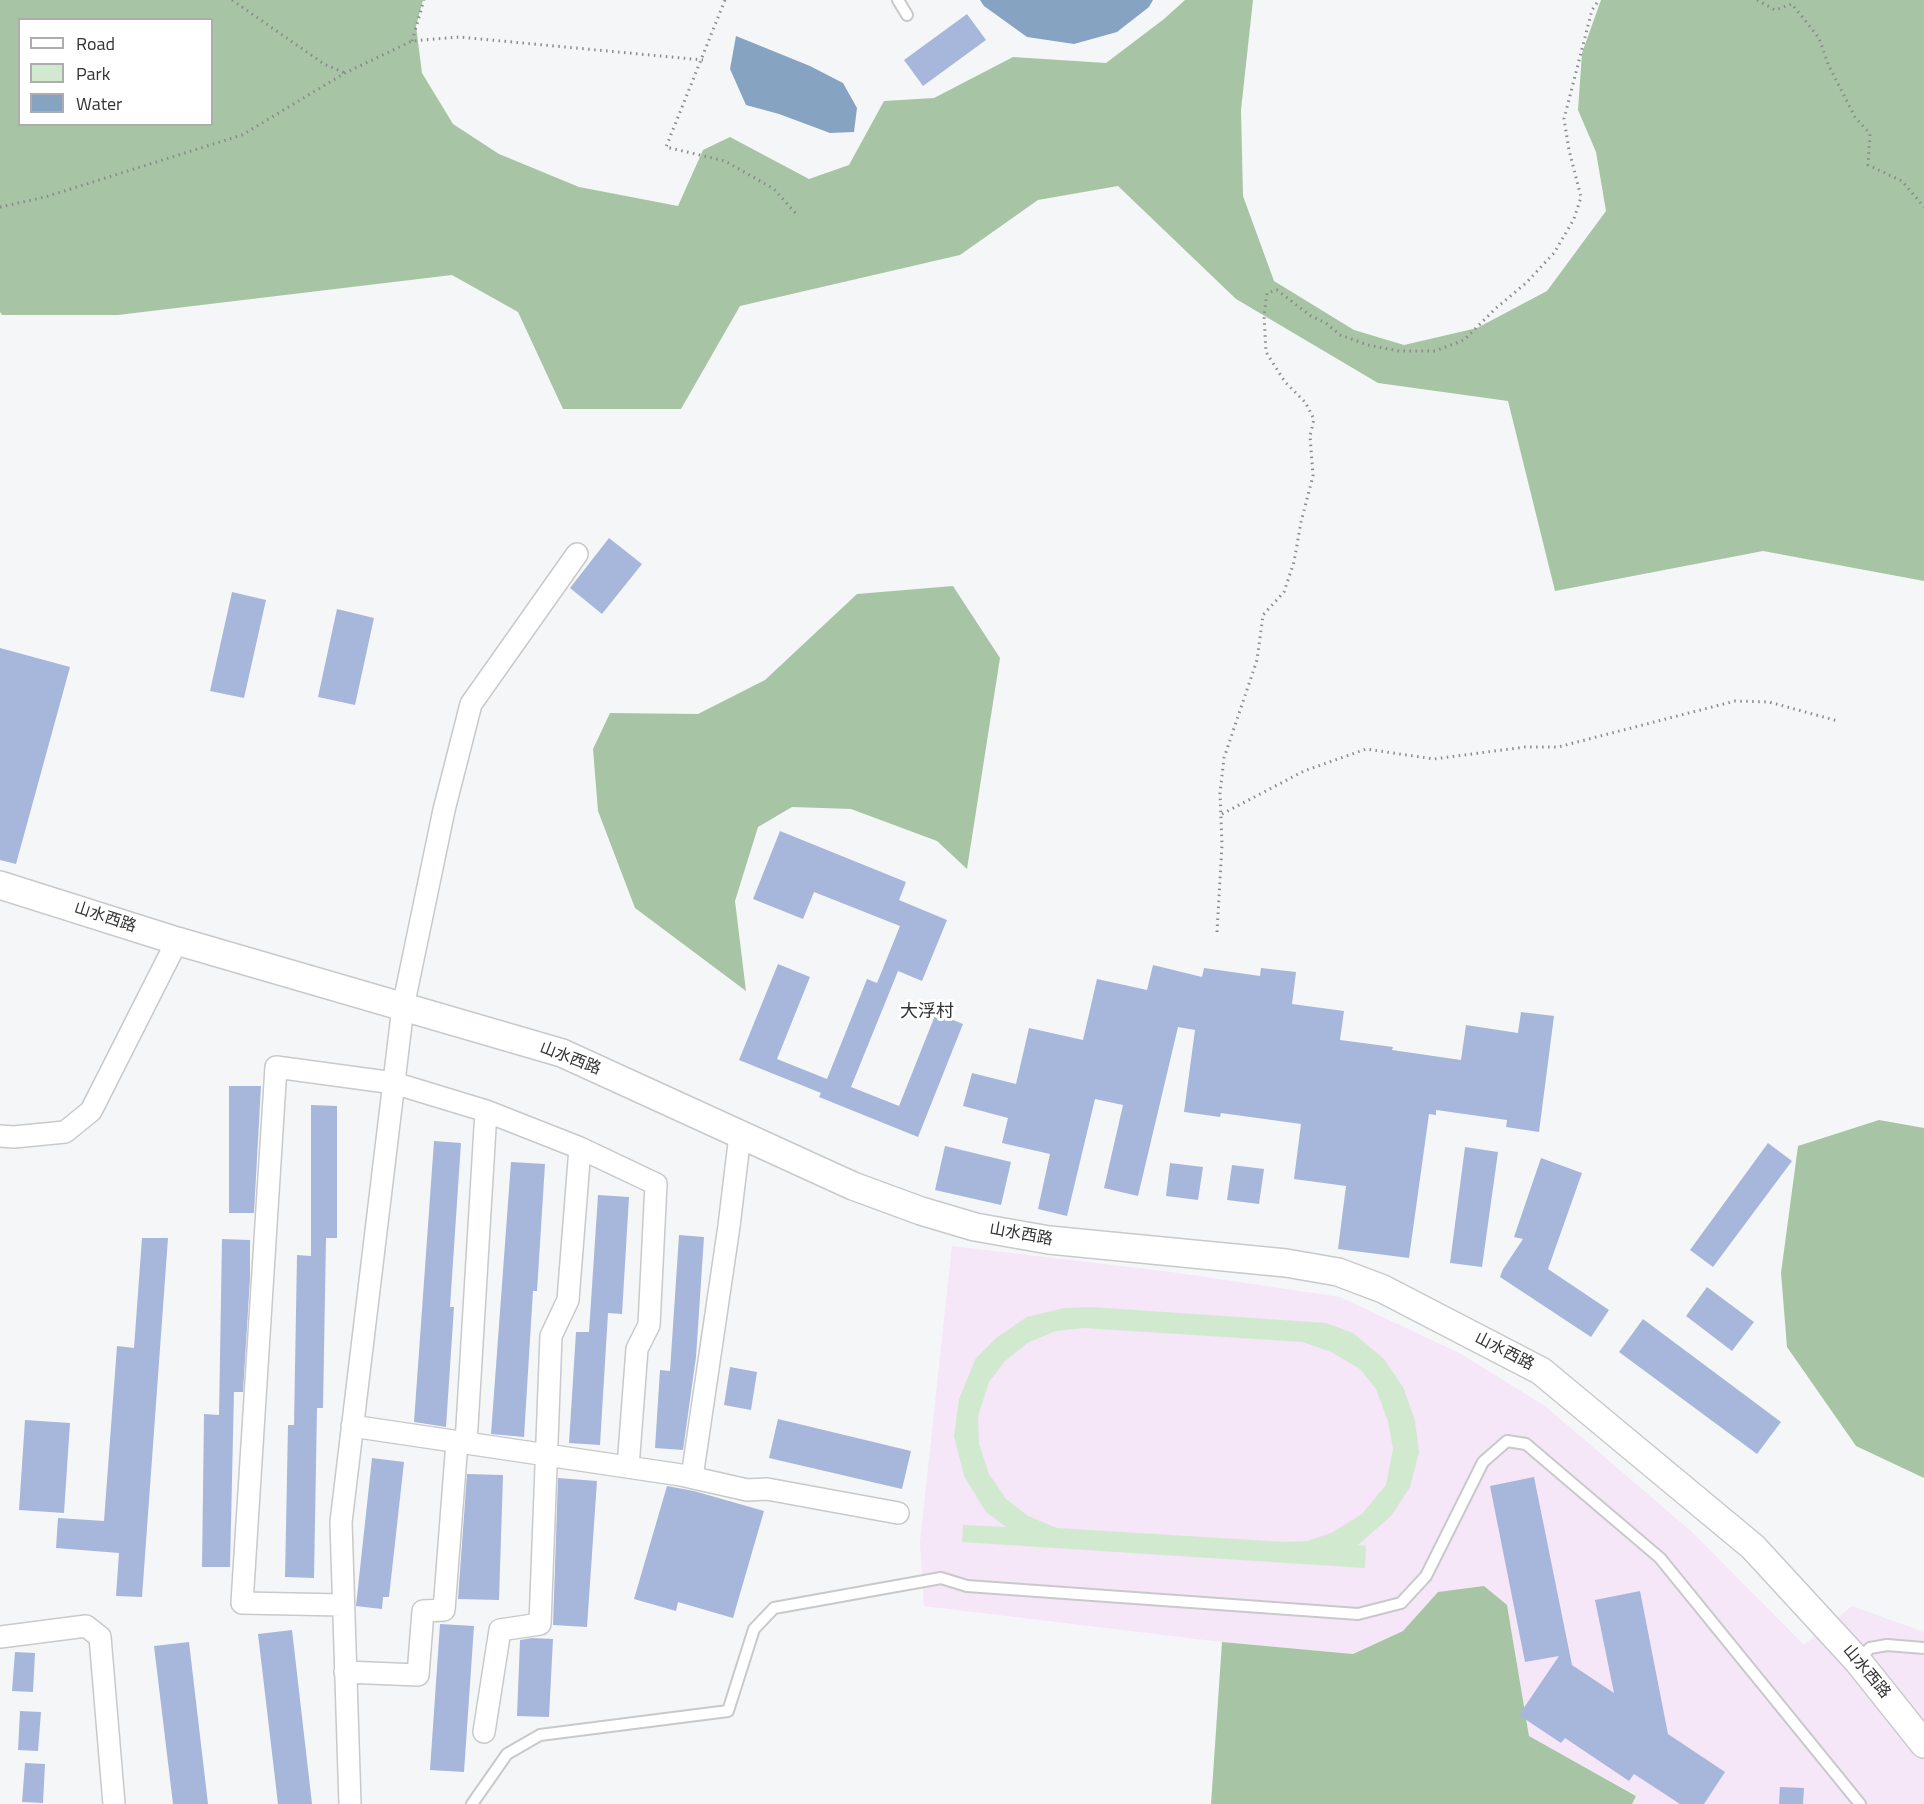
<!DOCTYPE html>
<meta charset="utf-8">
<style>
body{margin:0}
#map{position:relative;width:1924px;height:1804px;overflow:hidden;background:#f5f6f7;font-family:"Titillium Web",sans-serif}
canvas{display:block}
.legend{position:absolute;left:18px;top:18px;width:195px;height:108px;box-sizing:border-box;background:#fff;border:2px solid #adadad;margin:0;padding:8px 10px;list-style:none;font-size:18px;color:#323333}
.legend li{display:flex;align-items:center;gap:12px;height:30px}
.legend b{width:30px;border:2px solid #adadad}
</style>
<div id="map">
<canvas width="1924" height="1804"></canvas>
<ul class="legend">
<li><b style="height:8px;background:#fff"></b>Road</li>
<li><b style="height:16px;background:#d1e9cf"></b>Park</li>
<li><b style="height:16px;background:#87a3c2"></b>Water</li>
</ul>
</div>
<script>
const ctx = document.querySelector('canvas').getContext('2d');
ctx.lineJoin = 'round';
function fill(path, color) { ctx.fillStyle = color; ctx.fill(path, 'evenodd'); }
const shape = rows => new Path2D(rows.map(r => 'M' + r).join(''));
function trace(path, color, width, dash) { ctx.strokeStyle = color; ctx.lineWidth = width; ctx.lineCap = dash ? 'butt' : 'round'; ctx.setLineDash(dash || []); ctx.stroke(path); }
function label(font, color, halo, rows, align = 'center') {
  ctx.font = font + ' "Titillium Web","Noto Sans SC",sans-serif'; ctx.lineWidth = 6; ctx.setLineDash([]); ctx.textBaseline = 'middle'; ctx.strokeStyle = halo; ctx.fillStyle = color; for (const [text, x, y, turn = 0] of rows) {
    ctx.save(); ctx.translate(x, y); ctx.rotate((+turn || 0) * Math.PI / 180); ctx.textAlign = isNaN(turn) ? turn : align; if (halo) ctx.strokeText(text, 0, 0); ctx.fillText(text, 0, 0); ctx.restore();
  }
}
fill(shape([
 [952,1246,1171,1272,1340,1297,1461,1354,1545,1406,1692,1532,1804,1645,1852,1606,1924,1632,1924,1804,1632,1804,1636,1795,1529,1736,1507,1605,1438,1592,1404,1631,1353,1654,1222,1642,924,1606,920,1542]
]), '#f5e6f8');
fill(shape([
 [1091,1307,1326,1323,1353,1333,1384,1359,1404,1389,1415,1421,1419,1452,1410,1487,1391,1516,1358,1545,1366,1546,1365,1568,962,1542,963,1525,1006,1527,986,1512,964,1476,954,1436,959,1399,976,1358,996,1338,1027,1317,1064,1308],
 [1084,1328,1303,1342,1331,1352,1360,1369,1376,1389,1388,1421,1393,1449,1386,1485,1362,1514,1331,1533,1307,1541,1285,1542,1057,1528,1028,1516,1006,1499,989,1474,979,1444,978,1416,989,1382,1005,1361,1029,1342,1056,1331]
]), '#d1e9cf');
fill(shape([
 [0,0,423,0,416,26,422,73,453,124,499,154,579,187,678,206,703,150,730,137,809,179,849,165,884,101,934,98,1013,57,1106,63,1164,19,1185,0,1253,0,1241,110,1243,196,1274,281,1354,330,1404,345,1477,328,1547,291,1606,211,1596,152,1578,110,1582,53,1601,0,1924,0,1924,581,1763,551,1555,591,1508,401,1378,383,1236,299,1118,186,1038,200,960,255,740,306,681,409,563,409,518,312,452,275,118,315,2,315,0,312],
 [20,20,212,20,212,124,20,124],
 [953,586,1000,658,967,869,937,841,851,809,792,807,758,827,735,901,746,991,635,908,598,811,593,749,610,713,698,714,765,680,857,594],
 [1879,1120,1924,1128,1924,1478,1856,1446,1787,1347,1781,1273,1798,1146],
 [1484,1586,1507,1605,1529,1736,1636,1796,1632,1804,1211,1804,1222,1642,1353,1654,1403,1631,1438,1592]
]), '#a7c5a4');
fill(shape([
 [980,0,1153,0,1149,7,1117,32,1074,44,1027,37,984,6],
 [736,36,810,66,843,83,857,108,854,132,830,133,779,114,746,105,730,69]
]), '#87a3c2');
fill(shape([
 [967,14,986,40,923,86,904,60],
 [609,538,642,564,602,614,570,588],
 [232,592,266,600,244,698,210,691],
 [337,609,374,618,355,705,318,697],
 [0,648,70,667,16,864,0,860],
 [780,831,906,882,899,900,947,920,922,981,898,971,851,1087,899,1106,936,1013,963,1024,918,1137,819,1097,821,1093,739,1060,778,964,810,977,777,1059,827,1079,867,979,877,983,900,926,814,892,803,919,753,899],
 [1153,965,1202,977,1204,968,1260,976,1261,968,1296,972,1292,1004,1344,1011,1340,1040,1393,1047,1392,1050,1461,1060,1466,1025,1518,1033,1521,1012,1554,1016,1539,1132,1506,1127,1507,1120,1436,1110,1436,1115,1429,1114,1409,1258,1338,1249,1346,1186,1294,1179,1301,1124,1221,1113,1220,1117,1184,1112,1195,1030,1178,1027,1138,1196,1104,1188,1123,1105,1095,1099,1067,1216,1038,1209,1050,1154,1002,1143,1008,1118,963,1106,972,1073,1016,1084,1029,1028,1083,1040,1097,979,1147,990],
 [229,1086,261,1086,254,1213,229,1213],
 [311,1105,337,1106,337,1238,326,1238,323,1408,317,1408,314,1578,285,1577,288,1425,294,1425,297,1255,311,1256],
 [434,1141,461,1143,450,1307,454,1307,446,1427,414,1422],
 [1768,1143,1792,1161,1713,1267,1690,1250],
 [945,1146,1011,1162,1001,1205,935,1190],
 [1465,1147,1498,1152,1482,1267,1450,1263],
 [1541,1158,1582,1173,1548,1269,1609,1310,1591,1337,1500,1277,1503,1269,1523,1239,1514,1237],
 [511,1162,545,1164,537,1291,533,1291,524,1437,491,1434],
 [1170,1163,1203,1167,1198,1200,1166,1196],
 [1232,1165,1264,1169,1259,1204,1227,1200],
 [598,1195,629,1197,622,1314,608,1313,600,1445,569,1443,576,1332,589,1332],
 [679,1235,704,1237,696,1357,683,1450,655,1448,660,1370,670,1371],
 [142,1238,168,1238,142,1597,116,1596,119,1553,56,1548,58,1518,104,1521,117,1346,134,1348],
 [222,1239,250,1240,250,1278,243,1392,234,1392,230,1567,202,1567,204,1414,219,1415],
 [1707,1287,1754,1322,1732,1351,1686,1316],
 [1643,1319,1781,1422,1757,1454,1619,1352],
 [730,1367,757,1372,751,1410,724,1405],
 [778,1419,911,1451,902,1489,769,1458],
 [25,1420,70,1423,64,1513,19,1510],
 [372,1458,404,1462,389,1597,383,1597,382,1609,356,1606],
 [467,1474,503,1475,499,1600,458,1599],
 [1534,1477,1572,1665,1614,1693,1595,1600,1640,1591,1668,1734,1725,1772,1704,1804,1680,1804,1634,1774,1629,1781,1565,1738,1561,1743,1519,1715,1559,1656,1525,1662,1490,1486],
 [558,1478,597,1481,587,1627,553,1625],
 [667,1486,694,1491,764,1511,733,1618,678,1602,676,1611,634,1599],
 [440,1624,474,1626,464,1772,430,1770],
 [292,1630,312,1804,278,1804,258,1634],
 [532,1638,553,1639,549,1717,517,1716,520,1640],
 [189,1642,208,1804,173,1804,154,1646],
 [15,1652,35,1653,33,1692,12,1691],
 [20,1711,41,1712,38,1751,18,1750],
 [25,1763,45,1764,43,1803,22,1802],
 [1780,1787,1804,1788,1803,1804,1779,1804]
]), '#a7b7db');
const service = shape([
 [898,0,907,15],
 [1858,1660,1870,1648,1887,1645,1924,1648],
 [472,1804,507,1754,540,1735,728,1711,754,1629,774,1608,941,1578,967,1586,1358,1614,1401,1603,1426,1576,1483,1462,1507,1441,1526,1444,1660,1558,1860,1804]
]);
const minor = shape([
 [0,1136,14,1137,65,1132,91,1111,177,941],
 [580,1148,656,1184,649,1325,637,1349,628,1467],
 [352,1426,681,1475,747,1490,767,1489,898,1513],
 [692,1477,729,1226,740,1135],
 [343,1605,242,1603,276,1067,394,1083,486,1111,466,1443],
 [0,1637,86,1626,100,1637,114,1804],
 [345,1672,418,1675,423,1611,444,1610,457,1442],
 [484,1732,500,1630,540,1624,551,1336,568,1300,580,1148,486,1111],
 [350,1804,341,1522,403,1007,444,810,471,704,577,554]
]);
const tertiary = shape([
 [0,885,177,941,562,1053,853,1186,921,1211,975,1227,1049,1240,1286,1263,1338,1272,1383,1289,1541,1371,1753,1547,1857,1660,1924,1744]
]);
trace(service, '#c8c9ca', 14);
trace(minor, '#c8c9ca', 24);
trace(tertiary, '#c8c9ca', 30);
trace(shape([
 [232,0,324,64,345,73],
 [725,0,666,147,725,161,774,189,798,216],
 [1757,0,1775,10,1792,4,1819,38,1828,64,1855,117,1870,134,1868,165,1902,181,1924,207],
 [412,41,424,0],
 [0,207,45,197,242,135,345,73,412,41,459,37,703,60],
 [1222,814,1304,771,1366,749,1434,759,1525,747,1558,747,1735,701,1769,702,1838,721],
 [1217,932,1222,845,1220,793,1224,758,1257,660,1263,615,1284,592,1294,562,1301,522,1313,476,1310,436,1314,419,1305,402,1285,382,1266,352,1264,316,1267,293,1277,290,1311,316,1326,323,1340,335,1368,345,1399,351,1435,351,1464,340,1495,309,1526,283,1554,253,1574,219,1581,197,1569,150,1564,119,1592,10,1599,0]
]), '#8a8b8c', 3, [1.5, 4.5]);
trace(service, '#fff', 10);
trace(minor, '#fff', 21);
trace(tertiary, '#fff', 27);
label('16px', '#323333', '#fff', [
 ["山水西路",105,918,18],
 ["山水西路",570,1059,21],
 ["山水西路",1021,1235,10],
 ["山水西路",1504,1352,27],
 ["山水西路",1866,1672,50]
]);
label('18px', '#323333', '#fff', [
 ["大浮村",927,1013]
]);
</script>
